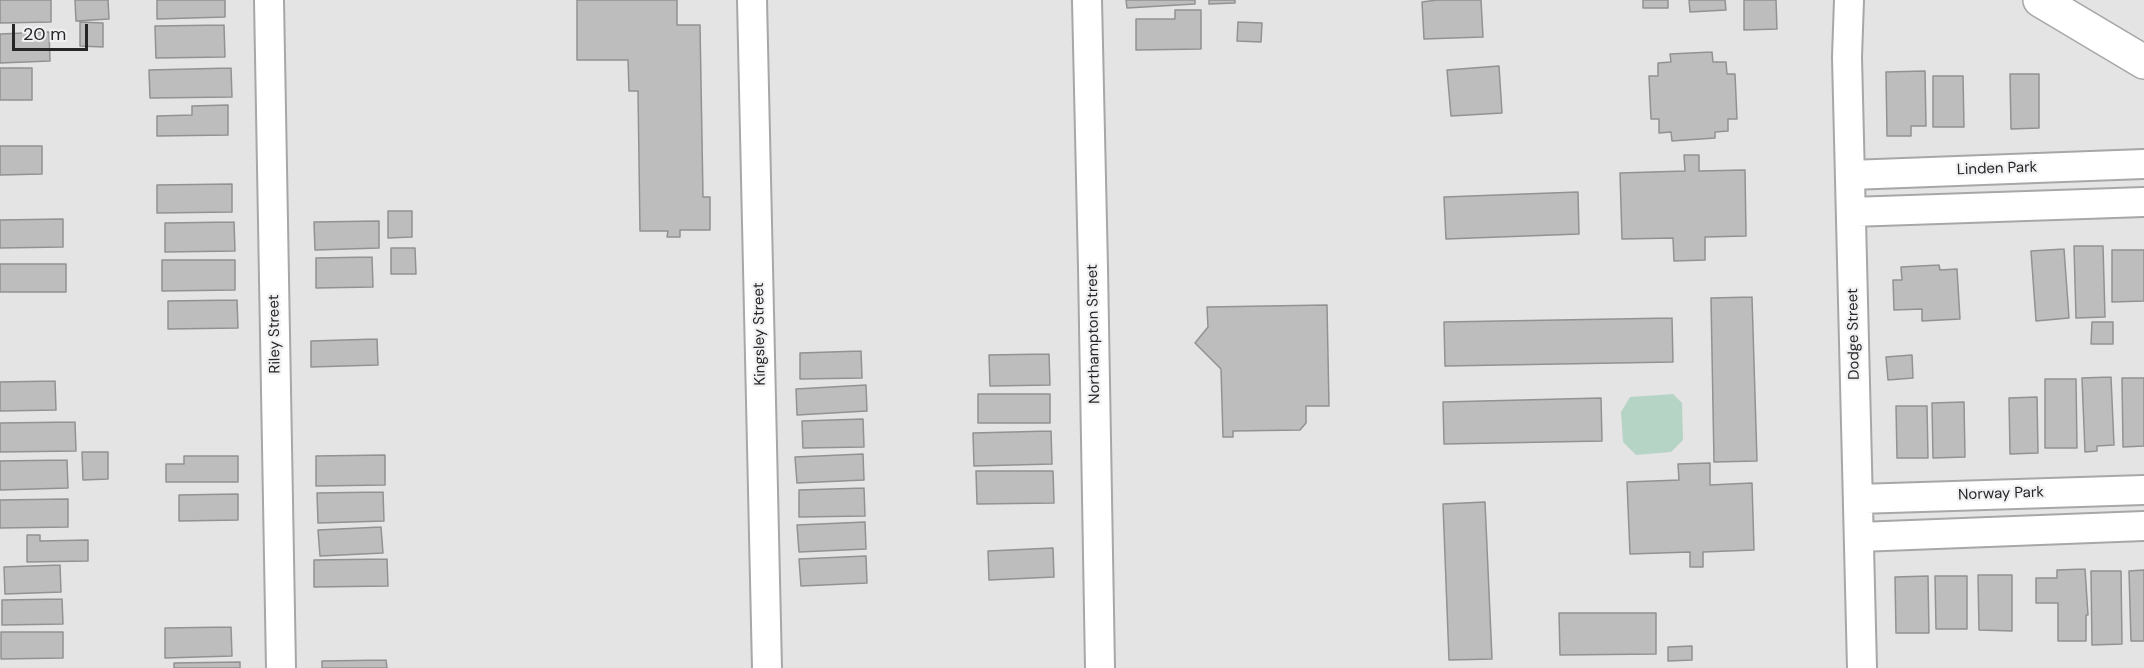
<!DOCTYPE html>
<style>
body{margin:0}
#map{position:relative;width:2144px;height:668px;overflow:hidden;background:#e4e4e5;font-family:"DM Sans",sans-serif}
canvas{display:block}
.scale{position:absolute;left:12px;top:24px;width:76px;height:27px;box-sizing:border-box;border:3px solid #272627;border-top:0;padding-left:8px;font-size:18px;line-height:21px;white-space:nowrap;color:#272627;-webkit-text-stroke:4px #f1f1f3;paint-order:stroke}
</style>
<div id="map">
<canvas width="2144" height="668"></canvas>
<div class="scale">20 m</div>
</div>
<script>
const ctx = document.querySelector('canvas').getContext('2d');
ctx.lineJoin = 'round';
function fill(path, color) { ctx.fillStyle = color; ctx.fill(path, 'evenodd'); }
const shape = rows => new Path2D(rows.map(r => 'M' + r).join(''));
function trace(path, color, width, dash) { ctx.strokeStyle = color; ctx.lineWidth = width; ctx.lineCap = dash ? 'butt' : 'round'; ctx.setLineDash(dash || []); ctx.stroke(path); }
function label(font, color, halo, rows, align = 'center') {
  ctx.font = font + ' "DM Sans",sans-serif'; ctx.lineWidth = 4.5; ctx.setLineDash([]); ctx.textBaseline = 'middle'; ctx.strokeStyle = halo; ctx.fillStyle = color; for (const [text, x, y, turn = 0] of rows) {
    ctx.save(); ctx.translate(x, y); ctx.rotate((+turn || 0) * Math.PI / 180); ctx.textAlign = isNaN(turn) ? turn : align; if (halo) ctx.strokeText(text, 0, 0); ctx.fillText(text, 0, 0); ctx.restore();
  }
}
fill(shape([
 [1673,394,1682,403,1683,440,1671,452,1636,455,1623,442,1621,412,1630,397]
]), '#b6d4c5');
const building = shape([
 [0,0,51,0,51,22,0,23,0,0],
 [75,0,108,0,109,19,76,21,75,0],
 [157,0,225,0,225,17,157,19,157,0],
 [577,0,677,0,677,25,700,25,703,197,710,197,710,230,680,230,680,237,667,237,668,231,640,231,638,91,629,91,628,60,577,60,577,0],
 [1126,0,1195,0,1195,4,1127,8,1126,0],
 [1209,0,1235,0,1235,3,1209,4,1209,0],
 [1437,0,1481,0,1483,37,1424,39,1422,2,1437,0],
 [1643,0,1668,0,1668,8,1643,8,1643,0],
 [1689,0,1725,0,1726,10,1690,12,1689,0],
 [1744,0,1776,0,1777,29,1744,30,1744,0],
 [1175,10,1201,10,1201,49,1136,50,1136,19,1175,19,1175,10],
 [80,22,103,23,103,47,80,46,80,22],
 [1238,22,1262,23,1261,42,1237,41,1238,22],
 [224,25,225,57,156,58,155,26,224,25],
 [49,32,50,61,0,63,0,34,49,32],
 [1712,52,1713,62,1726,62,1727,74,1735,74,1737,119,1728,119,1728,131,1715,132,1715,138,1672,141,1671,132,1659,133,1659,119,1651,119,1649,76,1658,76,1658,63,1671,62,1670,54,1712,52],
 [1499,66,1502,113,1451,116,1447,70,1499,66],
 [0,68,32,68,32,100,0,100,0,68],
 [231,68,232,97,150,98,149,70,231,68],
 [1925,71,1926,126,1911,126,1911,136,1887,136,1886,72,1925,71],
 [2010,74,2039,74,2039,128,2011,129,2010,74],
 [1933,76,1963,76,1964,127,1933,127,1933,76],
 [228,105,228,135,157,136,157,116,192,115,192,106,228,105],
 [0,146,42,146,42,174,0,175,0,146],
 [1684,155,1699,155,1699,171,1745,170,1746,236,1705,237,1705,260,1674,261,1673,238,1622,239,1620,173,1685,171,1684,155],
 [232,184,232,212,157,213,157,185,232,184],
 [1578,192,1579,234,1446,239,1444,197,1578,192],
 [388,211,412,211,412,237,388,238,388,211],
 [63,219,63,247,0,248,0,220,63,219],
 [379,221,379,248,315,250,314,222,379,221],
 [234,222,235,251,165,252,165,223,234,222],
 [2074,246,2103,246,2105,317,2076,318,2074,246],
 [391,248,415,248,416,274,391,274,391,248],
 [2064,249,2069,318,2036,321,2031,251,2064,249],
 [2112,250,2144,250,2144,301,2112,302,2112,250],
 [372,257,373,287,316,288,316,258,372,257],
 [162,260,235,260,235,290,162,291,162,260],
 [0,264,66,264,66,292,0,292,0,264],
 [1939,265,1940,270,1957,269,1960,319,1922,321,1922,309,1894,310,1893,280,1902,280,1901,267,1939,265],
 [1752,297,1757,461,1714,462,1711,298,1752,297],
 [237,300,238,328,168,329,168,301,237,300],
 [1327,305,1329,406,1306,406,1306,423,1300,430,1233,431,1233,437,1223,437,1221,369,1195,343,1208,327,1207,307,1327,305],
 [1672,318,1673,362,1445,366,1444,322,1672,318],
 [2092,322,2113,322,2113,344,2091,344,2092,322],
 [377,339,378,365,311,367,311,341,377,339],
 [861,351,862,378,800,379,800,353,861,351],
 [1049,354,1050,385,990,386,989,355,1049,354],
 [1912,355,1913,378,1888,380,1886,357,1912,355],
 [2111,377,2114,445,2097,446,2097,451,2085,452,2082,378,2111,377],
 [2122,378,2144,378,2144,446,2123,447,2122,378],
 [2045,379,2076,379,2077,448,2045,448,2045,379],
 [55,381,56,410,0,411,0,382,55,381],
 [866,385,867,411,797,415,796,389,866,385],
 [978,394,1050,394,1050,423,978,423,978,394],
 [2037,397,2038,453,2010,454,2009,398,2037,397],
 [1601,398,1602,441,1444,444,1443,402,1601,398],
 [1964,402,1965,457,1933,458,1932,403,1964,402],
 [1896,406,1927,406,1928,458,1897,458,1896,406],
 [863,419,864,447,803,448,802,421,863,419],
 [75,422,76,451,0,452,0,423,75,422],
 [1051,431,1052,464,974,466,973,433,1051,431],
 [82,452,108,452,108,479,83,480,82,452],
 [863,454,864,480,797,483,795,457,863,454],
 [385,455,385,485,316,486,316,456,385,455],
 [184,456,238,456,238,482,166,482,166,464,184,464,184,456],
 [67,460,68,488,0,490,0,461,67,460],
 [1710,463,1710,485,1752,483,1754,550,1703,552,1703,567,1690,567,1690,552,1630,554,1627,482,1679,480,1678,464,1710,463],
 [976,471,1053,471,1054,503,977,504,976,471],
 [864,488,865,516,799,517,799,490,864,488],
 [383,492,384,521,318,523,317,493,383,492],
 [238,494,238,520,179,521,179,495,238,494],
 [68,499,68,527,0,528,0,500,68,499],
 [1485,502,1492,659,1449,660,1443,504,1485,502],
 [865,522,866,549,799,552,797,525,865,522],
 [381,527,383,553,320,556,318,530,381,527],
 [27,535,40,535,40,541,88,540,88,561,27,562,27,535],
 [1053,548,1054,577,989,580,988,551,1053,548],
 [866,556,867,583,801,586,799,559,866,556],
 [387,559,388,586,314,587,314,560,387,559],
 [60,565,61,592,5,594,4,567,60,565],
 [2085,569,2088,615,2086,615,2086,641,2058,641,2058,603,2036,603,2036,578,2057,578,2057,570,2085,569],
 [2144,570,2144,641,2131,641,2129,571,2144,570],
 [2091,571,2121,571,2122,644,2092,645,2091,571],
 [1978,575,2012,575,2012,631,1979,630,1978,575],
 [1928,576,1929,633,1896,633,1895,577,1928,576],
 [1935,576,1967,576,1967,629,1936,629,1935,576],
 [62,599,63,624,2,625,2,600,62,599],
 [1559,613,1656,613,1656,654,1560,655,1559,613],
 [231,627,232,656,165,658,165,628,231,627],
 [1,632,63,632,63,658,1,659,1,632],
 [1692,646,1692,660,1668,661,1668,647,1692,646],
 [386,660,387,668,322,668,322,661,386,660],
 [240,662,240,668,174,668,174,663,240,662]
]);
fill(building, '#bebdbe');
trace(building, '#929193', 1.5);
const street = shape([
 [269,0,281,668],
 [752,0,767,668],
 [1087,0,1093,268,1100,668],
 [1849,0,1847,57,1862,668],
 [1850,175,2144,164],
 [1851,212,2144,202],
 [1858,499,2144,490],
 [1859,537,2144,526]
]);
const highway = shape([
 [2040,0,2144,62]
]);
trace(street, '#a7a6a8', 32);
trace(highway, '#a7a6a8', 36);
trace(street, '#fff', 28);
trace(highway, '#fff', 33);
label('15px', '#272627', '#f1f1f3', [
 ["Linden Park",1997,169,-2],
 ["Riley Street",275,334,-91],
 ["Kingsley Street",760,334,-91],
 ["Northampton Street",1094,334,-91],
 ["Dodge Street",1854,334,-91],
 ["Norway Park",2001,494,-2]
]);
</script>
